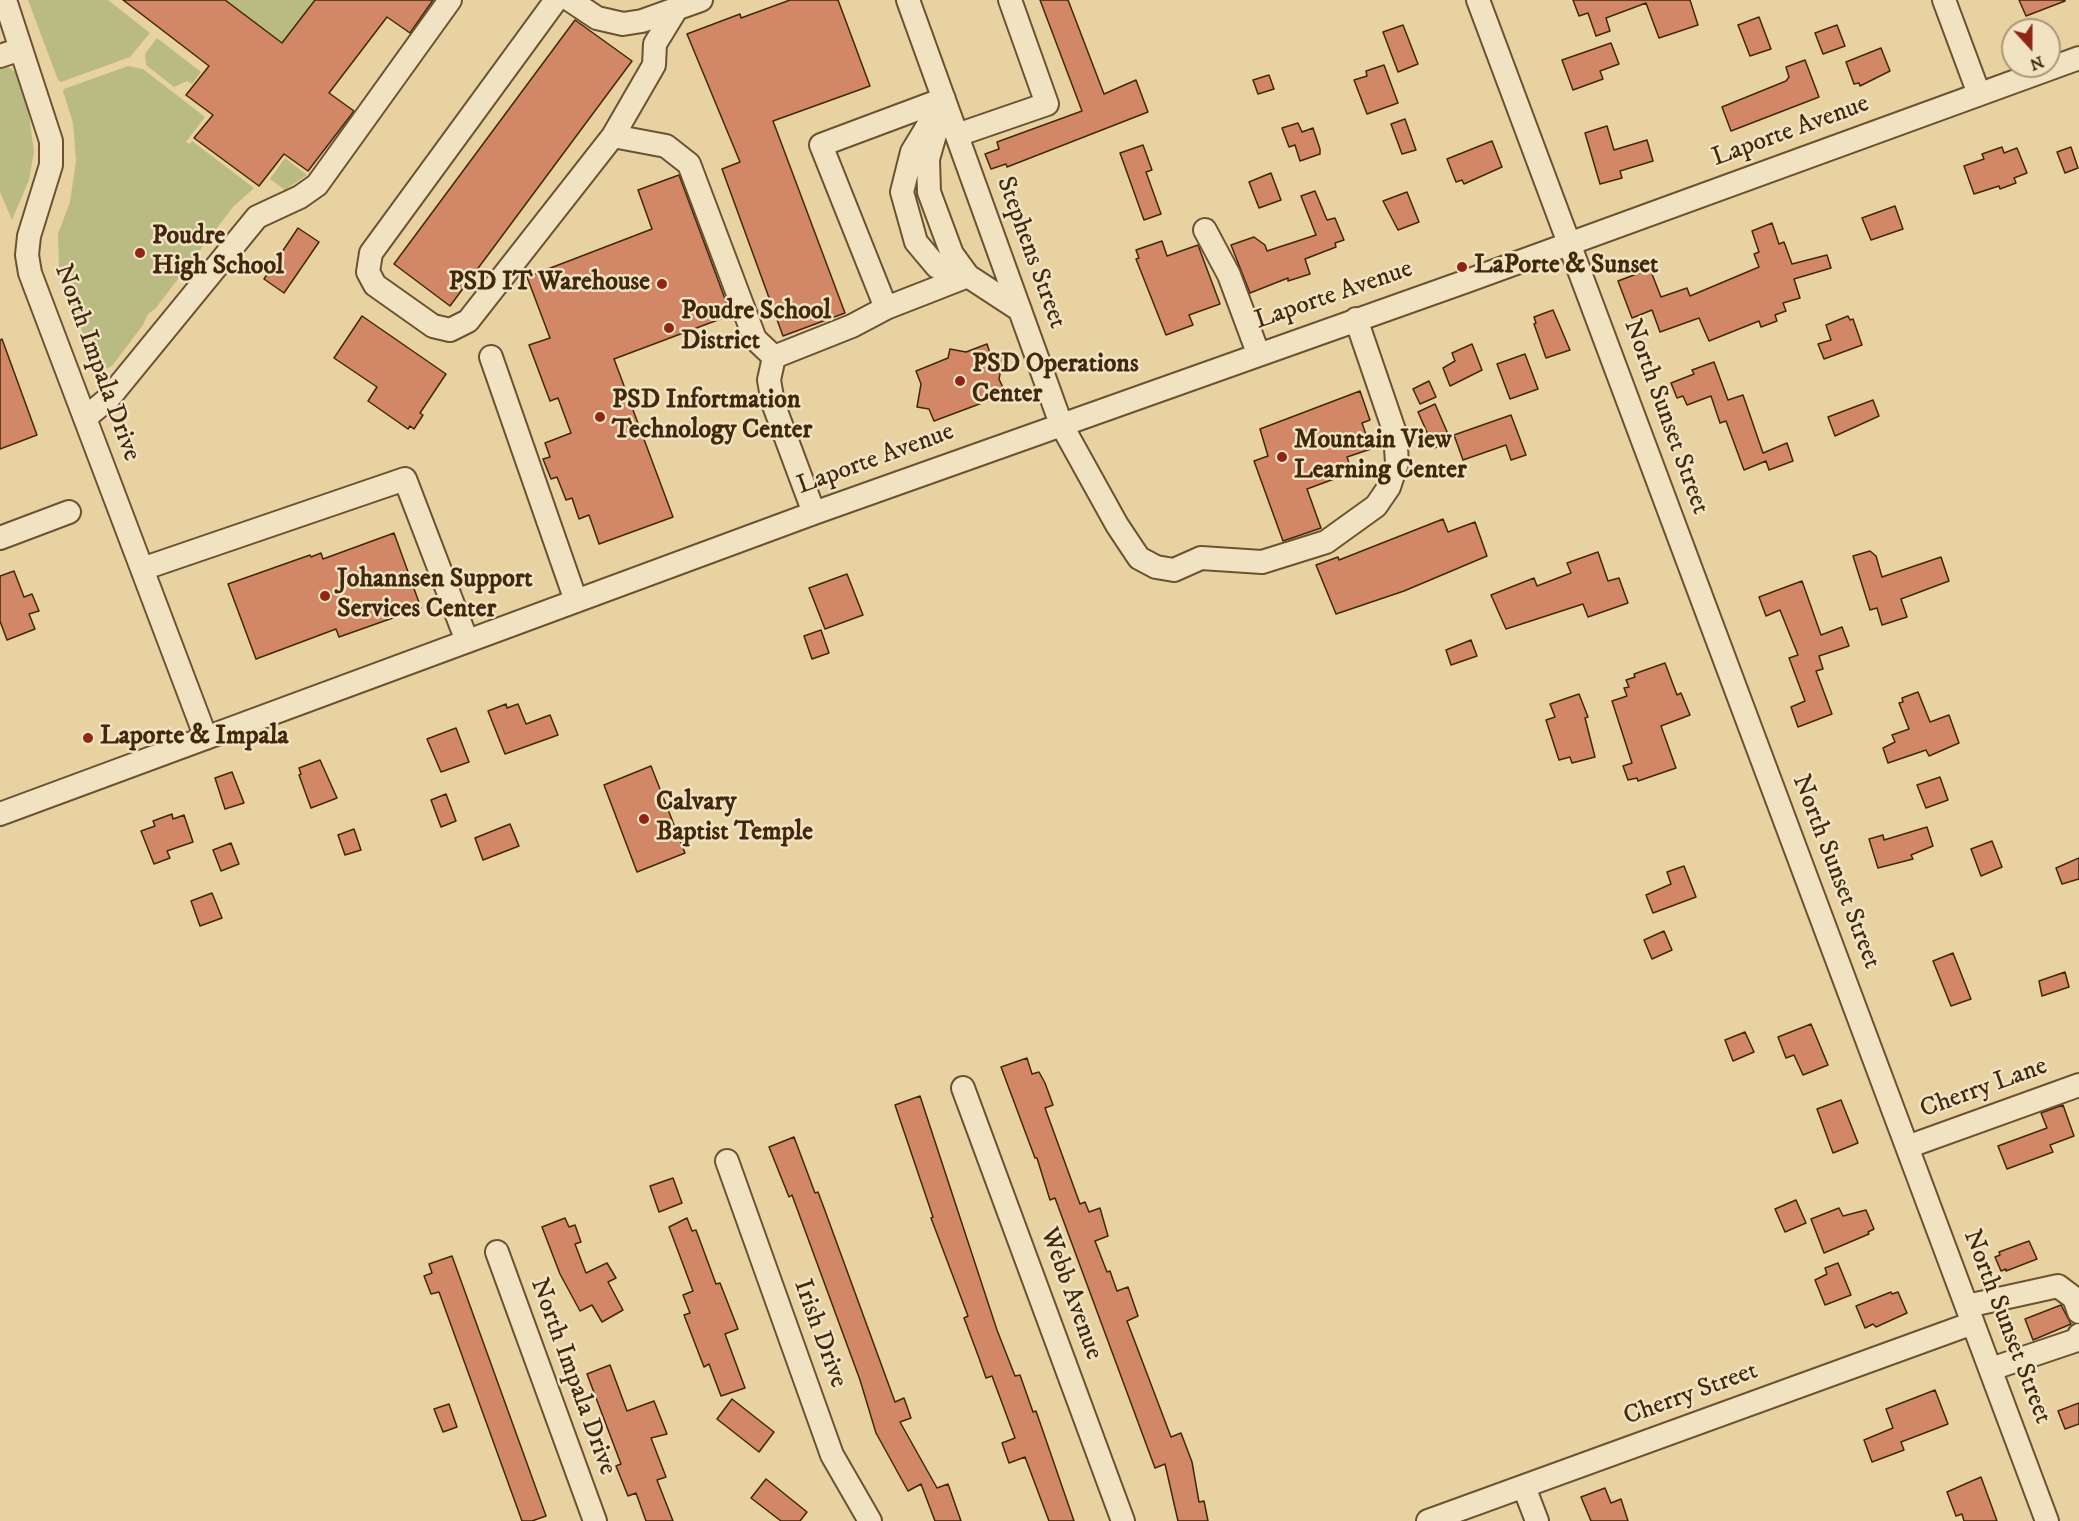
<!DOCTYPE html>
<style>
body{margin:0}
#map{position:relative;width:2079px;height:1521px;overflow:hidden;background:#e9d2a1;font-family:"IM FELL DW Pica",serif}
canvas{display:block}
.north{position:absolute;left:2001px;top:18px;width:60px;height:60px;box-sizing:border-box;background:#f1e2c2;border:2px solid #ab9879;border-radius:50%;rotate:159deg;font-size:16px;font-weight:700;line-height:24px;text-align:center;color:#41280c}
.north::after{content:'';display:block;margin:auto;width:21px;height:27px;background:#8f2418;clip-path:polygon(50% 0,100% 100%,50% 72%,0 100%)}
</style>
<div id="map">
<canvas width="2079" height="1521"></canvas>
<div class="north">N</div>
</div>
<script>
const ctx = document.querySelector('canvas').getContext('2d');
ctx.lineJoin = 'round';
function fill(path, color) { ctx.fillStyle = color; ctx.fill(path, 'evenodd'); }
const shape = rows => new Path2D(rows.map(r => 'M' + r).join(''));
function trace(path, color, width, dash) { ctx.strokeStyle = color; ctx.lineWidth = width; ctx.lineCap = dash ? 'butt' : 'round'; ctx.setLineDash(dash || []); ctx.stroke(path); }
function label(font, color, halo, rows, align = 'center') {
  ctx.font = font + ' "IM FELL DW Pica",serif'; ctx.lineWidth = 5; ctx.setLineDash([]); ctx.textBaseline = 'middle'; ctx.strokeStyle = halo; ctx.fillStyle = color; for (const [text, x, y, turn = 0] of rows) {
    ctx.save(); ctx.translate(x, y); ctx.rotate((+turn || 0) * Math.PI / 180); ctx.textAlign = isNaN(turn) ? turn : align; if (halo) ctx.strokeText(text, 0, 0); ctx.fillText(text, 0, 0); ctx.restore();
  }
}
fill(shape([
 [28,0,108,0,150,33,130,57,61,82,58,80],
 [225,0,315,0,282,43],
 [157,38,201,72,192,84,187,81,174,87,146,65,145,54],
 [128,66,143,69,205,117,186,142,190,144,192,141,254,188,233,207,155,309,148,314,143,325,112,366,105,369,95,367,59,268,58,234,70,202,76,161,73,123,63,91,64,89],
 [9,67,16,73,28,107,34,152,29,180,12,220,0,192,0,69],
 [285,158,307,175,285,190,270,179]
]), '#b9bb83');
const building = shape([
 [123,0,225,0,282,43,315,0,433,0,410,33,387,17,329,93,354,111,308,171,284,154,259,186,194,138,213,115,186,95,209,66,123,0],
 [790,0,838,0,870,86,773,121,845,313,783,336,722,169,740,162,687,34,740,14,741,18,790,0],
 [1040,0,1068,0,1104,94,1136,80,1148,112,1007,167,1006,164,991,169,985,154,999,149,997,142,1082,111,1040,0],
 [1573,0,1690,0,1698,25,1659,38,1646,3,1606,18,1610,31,1596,36,1588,13,1579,16,1573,0],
 [2019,0,2065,0,2065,1,2026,16,2019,0],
 [1759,17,1771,49,1750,56,1738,25,1759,17],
 [575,20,632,61,450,306,394,264,575,20],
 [1403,25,1418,64,1398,72,1383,32,1403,25],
 [1837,25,1845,46,1823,54,1815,33,1837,25],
 [1611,43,1619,64,1600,71,1603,79,1573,90,1562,60,1611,43],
 [1881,48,1890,71,1860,86,1859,83,1854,84,1846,62,1881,48],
 [1805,60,1819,97,1731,131,1722,107,1786,81,1789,77,1786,67,1805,60],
 [1384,65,1398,103,1367,114,1354,80,1367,76,1366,71,1384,65],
 [1269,75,1274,89,1258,94,1253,80,1269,75],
 [1405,119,1416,150,1402,154,1391,124,1405,119],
 [1298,123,1302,132,1313,128,1320,149,1320,154,1300,161,1295,145,1289,147,1282,128,1298,123],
 [1607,126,1614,150,1647,140,1653,161,1620,171,1622,178,1600,184,1585,133,1607,126],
 [1492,141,1502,167,1464,184,1462,180,1456,182,1447,159,1492,141],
 [1143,145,1152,170,1146,172,1161,214,1144,220,1120,153,1143,145],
 [2002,147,2004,153,2017,148,2027,173,2014,178,2016,183,2000,189,1999,186,1974,194,1964,166,1984,159,1982,154,2002,147],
 [2071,147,2078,168,2065,173,2057,152,2071,147],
 [1271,173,1281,200,1259,208,1249,182,1271,173],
 [679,175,731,315,614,359,673,517,599,544,589,515,579,519,572,498,566,500,557,477,551,479,543,459,550,457,545,443,571,433,558,398,550,401,529,345,550,338,527,277,652,229,638,190,679,175],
 [1315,191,1327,220,1335,218,1344,240,1335,243,1336,247,1305,259,1310,274,1288,281,1288,278,1250,293,1231,245,1254,237,1265,245,1267,251,1316,235,1301,196,1315,191],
 [1407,192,1419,222,1398,230,1383,201,1407,192],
 [1895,206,1903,229,1871,240,1862,218,1895,206],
 [1772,223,1779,244,1784,242,1792,264,1827,255,1831,268,1794,279,1800,298,1783,303,1786,311,1775,315,1777,321,1761,327,1759,321,1709,341,1699,318,1660,332,1652,310,1632,318,1618,281,1650,269,1661,297,1687,288,1690,296,1759,267,1754,254,1759,252,1752,231,1772,223],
 [298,228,319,242,284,293,264,279,298,228],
 [1162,241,1167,256,1198,245,1220,304,1189,315,1193,325,1166,335,1136,259,1139,258,1136,250,1162,241],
 [1553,310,1570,350,1546,358,1534,324,1536,323,1534,317,1553,310],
 [362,316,446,374,420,413,423,415,414,429,410,426,408,429,368,401,377,387,334,358,362,316],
 [1848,316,1850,320,1853,319,1862,345,1824,359,1818,344,1831,340,1826,325,1848,316],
 [2,339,37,435,0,449,0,340,2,339],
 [987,344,990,353,1004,355,999,379,1006,394,934,421,929,409,917,407,921,384,916,371,948,358,950,349,966,352,987,344],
 [1472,344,1482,370,1450,386,1443,368,1455,361,1452,353,1472,344],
 [1525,354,1538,389,1510,399,1497,364,1525,354],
 [1714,362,1728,400,1743,395,1763,453,1787,443,1793,461,1769,470,1766,461,1744,470,1726,421,1720,423,1711,396,1687,405,1683,396,1677,398,1671,383,1694,374,1692,370,1714,362],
 [1429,381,1436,397,1420,404,1413,389,1429,381],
 [1360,391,1370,420,1362,423,1371,449,1347,457,1350,466,1332,473,1334,479,1307,489,1321,528,1283,541,1254,461,1268,456,1260,429,1360,391],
 [1873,400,1879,416,1835,436,1828,417,1873,400],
 [1435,404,1451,441,1434,448,1418,412,1435,404],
 [1511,415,1526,455,1511,460,1506,445,1463,460,1454,435,1511,415],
 [1443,519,1448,532,1475,522,1487,556,1404,591,1336,614,1316,565,1338,557,1339,560,1443,519],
 [394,533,421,608,339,637,336,629,256,659,228,584,310,555,311,557,321,553,323,559,394,533],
 [1870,551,1876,556,1882,577,1941,557,1949,581,1901,599,1907,617,1882,625,1877,608,1870,610,1853,556,1870,551],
 [1598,552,1608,581,1619,578,1628,603,1588,617,1583,604,1506,629,1491,595,1534,578,1537,586,1571,573,1567,563,1598,552],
 [14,571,24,597,32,594,39,611,29,614,35,629,7,640,0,621,0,576,14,571],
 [847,574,863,615,825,629,809,588,847,574],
 [1802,581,1821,635,1842,627,1849,646,1819,656,1823,669,1816,671,1832,714,1798,727,1791,707,1805,701,1789,658,1798,655,1780,610,1766,616,1759,597,1802,581],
 [821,630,829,653,812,659,804,636,821,630],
 [1471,640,1477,656,1451,665,1446,650,1471,640],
 [1665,663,1677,695,1681,693,1690,715,1661,726,1676,768,1638,781,1637,778,1628,780,1623,766,1632,763,1612,701,1627,696,1624,688,1629,687,1626,680,1635,677,1634,674,1665,663],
 [1918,692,1930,722,1949,715,1959,743,1929,756,1926,750,1888,763,1883,748,1895,742,1892,735,1909,729,1899,703,1903,702,1902,698,1918,692],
 [1579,694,1588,717,1585,718,1595,757,1572,763,1570,757,1559,760,1546,720,1555,717,1550,704,1579,694],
 [506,704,507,708,518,704,526,724,550,715,558,735,505,754,488,711,506,704],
 [456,728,469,762,441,772,427,739,456,728],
 [320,760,337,798,311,808,299,775,301,774,299,768,320,760],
 [651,766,685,853,637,872,604,785,651,766],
 [232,772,244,803,225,809,215,778,232,772],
 [1940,777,1948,800,1926,808,1917,785,1940,777],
 [446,794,456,821,441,827,431,800,446,794],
 [172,814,173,819,184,815,193,842,167,851,170,858,154,864,141,831,155,826,153,821,172,814],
 [510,824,519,846,483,860,475,838,510,824],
 [1927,827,1933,846,1911,855,1913,859,1878,868,1869,839,1883,835,1884,840,1927,827],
 [354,829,361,850,345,855,338,835,354,829],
 [1992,841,2002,867,1981,876,1971,849,1992,841],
 [231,843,239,864,221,871,213,850,231,843],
 [2079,858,2079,879,2062,884,2056,868,2079,858],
 [1684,866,1696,897,1653,913,1646,895,1671,884,1667,872,1684,866],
 [212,893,222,918,200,926,191,901,212,893],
 [1664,931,1672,950,1652,959,1644,940,1664,931],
 [1953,953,1971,999,1951,1006,1933,961,1953,953],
 [2065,972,2069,987,2042,996,2039,981,2065,972],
 [1811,1024,1828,1065,1803,1075,1794,1055,1786,1058,1778,1037,1811,1024],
 [1745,1032,1754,1052,1733,1061,1725,1040,1745,1032],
 [1027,1058,1032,1074,1039,1072,1045,1083,1053,1105,1045,1108,1080,1204,1085,1202,1089,1212,1100,1208,1108,1236,1095,1241,1107,1272,1110,1271,1117,1291,1128,1287,1138,1316,1127,1321,1171,1437,1181,1433,1192,1462,1199,1502,1204,1501,1208,1521,1178,1521,1165,1464,1155,1468,1055,1198,1050,1200,1037,1158,1035,1158,1001,1067,1027,1058],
 [920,1096,997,1330,1015,1376,1020,1375,1033,1412,1036,1411,1074,1521,1049,1521,1025,1457,1009,1463,1002,1443,1015,1438,992,1376,986,1378,979,1358,964,1318,968,1316,931,1218,933,1217,895,1105,920,1096],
 [1841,1100,1858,1143,1833,1153,1817,1109,1841,1100],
 [2063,1105,2074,1136,2050,1145,2053,1152,2007,1169,1998,1146,2047,1128,2041,1113,2063,1105],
 [794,1137,815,1193,818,1192,824,1208,895,1402,904,1398,911,1418,900,1422,937,1488,948,1484,961,1521,935,1521,921,1484,908,1491,876,1433,860,1380,792,1195,789,1197,769,1147,794,1137],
 [673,1178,682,1203,659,1212,650,1186,673,1178],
 [1796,1200,1806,1223,1785,1232,1775,1209,1796,1200],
 [1839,1208,1843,1216,1866,1210,1874,1229,1868,1232,1869,1234,1824,1253,1811,1219,1839,1208],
 [565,1218,569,1227,575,1225,581,1242,575,1244,586,1273,607,1263,616,1278,608,1282,623,1310,602,1322,592,1305,580,1311,560,1274,542,1227,565,1218],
 [687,1218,692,1231,696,1230,716,1284,720,1283,738,1329,725,1334,745,1388,721,1396,709,1364,704,1367,684,1315,690,1313,683,1295,693,1291,669,1227,687,1218],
 [2029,1241,2037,1259,2006,1271,2006,1269,2001,1271,1995,1257,2000,1255,1999,1252,2029,1241],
 [452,1256,546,1516,532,1521,522,1521,439,1292,431,1294,424,1276,432,1273,429,1264,452,1256],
 [1838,1263,1851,1295,1825,1305,1815,1280,1827,1274,1825,1268,1838,1263],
 [1891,1292,1892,1294,1898,1292,1907,1313,1876,1327,1873,1324,1865,1328,1856,1306,1891,1292],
 [2061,1305,2071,1324,2033,1340,2025,1319,2061,1305],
 [610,1365,627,1411,654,1401,667,1434,651,1438,666,1477,657,1480,673,1521,646,1521,636,1493,628,1496,616,1466,621,1464,587,1374,610,1365],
 [1935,1390,1948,1424,1901,1442,1904,1450,1872,1462,1864,1440,1893,1428,1886,1409,1935,1390],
 [732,1399,774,1432,759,1452,717,1419,732,1399],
 [2079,1403,2079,1424,2065,1429,2058,1411,2079,1403],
 [449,1404,457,1427,443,1432,434,1409,449,1404],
 [1981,1477,1997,1521,1964,1521,1962,1514,1956,1516,1947,1492,1981,1477],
 [766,1479,807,1512,800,1521,781,1521,751,1498,766,1479],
 [1605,1488,1611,1503,1621,1499,1628,1521,1591,1521,1581,1497,1605,1488]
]);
fill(building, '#d28766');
trace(building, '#41280c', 1.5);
const minor = shape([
 [5,0,51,141,51,165,29,236,27,255,30,273,206,738],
 [556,0,371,253,368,272,375,285,433,326,450,330,468,321,613,136,654,65,655,44,677,8],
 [570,0,597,18,623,24,642,21,701,0],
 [908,0,1061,424,1117,525,1139,558,1156,567,1174,570,1201,558,1262,562,1326,542,1376,506,1389,487,1397,463,1395,433,1356,319],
 [1478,0,2047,1521],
 [1944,0,1979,94],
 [0,56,21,49],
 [944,99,821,145,886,308,968,276,1020,310],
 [944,99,912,152,902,192,916,242,937,267,968,276],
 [938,124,928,159,929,192,952,254,968,276],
 [957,135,1047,104,1010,0],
 [613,136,666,146,689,164,755,339,774,357],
 [1205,230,1229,275,1258,353],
 [491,357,576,601],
 [85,418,109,398,257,217,300,197,317,185,450,0],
 [814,513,773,403,769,380,774,357,852,326,886,308],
 [0,538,69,512],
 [142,569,405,479,467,641],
 [0,814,814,513,1467,281,2079,58],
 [963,1088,1123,1521],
 [1907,1147,2079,1085],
 [727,1161,832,1455,870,1521],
 [497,1252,595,1521],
 [1967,1306,2058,1286,2074,1298,2079,1312],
 [1991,1369,2077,1340,2079,1335],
 [1524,1487,1537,1521],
 [1428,1521,1973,1323]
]);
trace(minor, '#6b5231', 26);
trace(minor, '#f1e2c2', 22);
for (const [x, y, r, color] of [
 [140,253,6,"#8f2418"],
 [1462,267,6,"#8f2418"],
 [662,284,6,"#8f2418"],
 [669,328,6,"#8f2418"],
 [960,381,6,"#8f2418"],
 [600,417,6,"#8f2418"],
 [1282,457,6,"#8f2418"],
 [325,596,6,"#8f2418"],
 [88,738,6,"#8f2418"],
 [644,819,6,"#8f2418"]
]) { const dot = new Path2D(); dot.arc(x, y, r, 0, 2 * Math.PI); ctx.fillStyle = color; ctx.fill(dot); trace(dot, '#f1e2c2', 2); }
label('26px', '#41280c', '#f1e2c2', [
 ["Laporte Avenue",1791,132,-20],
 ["Stephens Street",1030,253,70],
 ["Laporte Avenue",1334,296,-19],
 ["North Impala Drive",96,363,70],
 ["North Sunset Street",1665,417,70],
 ["Laporte Avenue",876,460,-20],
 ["North Sunset Street",1835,872,69],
 ["Cherry Lane",1984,1089,-20],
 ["Webb Avenue",1070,1294,70],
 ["North Sunset Street",2006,1327,69],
 ["Irish Drive",819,1334,70],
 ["North Impala Drive",572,1377,70],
 ["Cherry Street",1691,1395,-20]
]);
label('bold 26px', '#41280c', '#f1e2c2', [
 ["Poudre",152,238],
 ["High School",152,268],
 ["LaPorte & Sunset",1474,267],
 ["PSD IT Warehouse",650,284,"right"],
 ["Poudre School",681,313],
 ["District",681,343],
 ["PSD Operations",972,366],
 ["Center",972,396],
 ["PSD Infortmation",612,402],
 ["Technology Center",612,432],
 ["Mountain View",1294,442],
 ["Learning Center",1294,472],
 ["Johannsen Support",337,581],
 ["Services Center",337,611],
 ["Laporte & Impala",100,738],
 ["Calvary",656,804],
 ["Baptist Temple",656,834]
], 'left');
</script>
